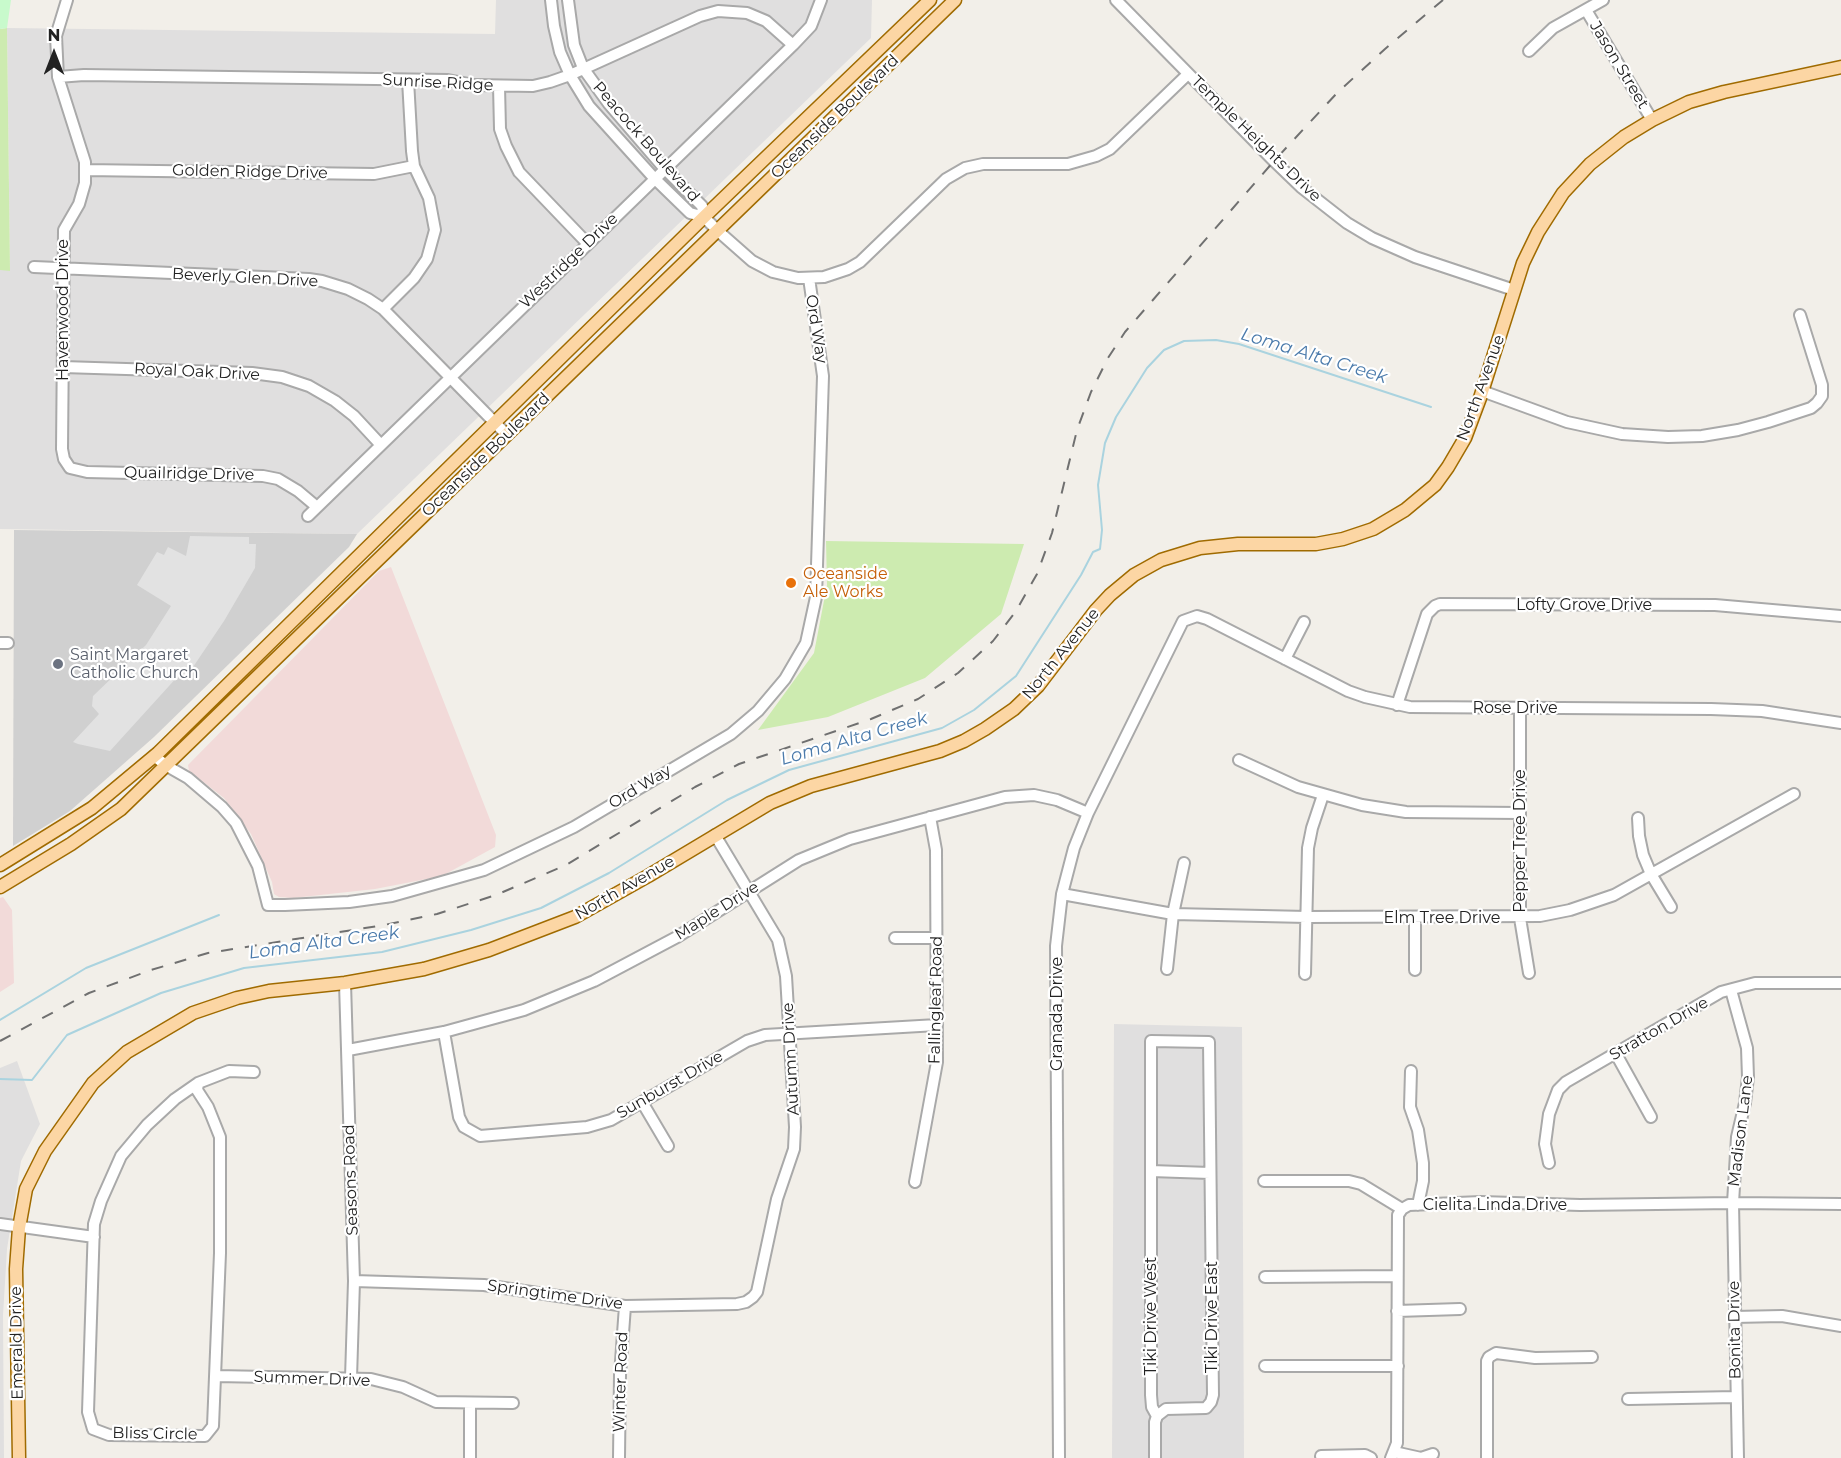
<!DOCTYPE html>
<style>
body{margin:0}
#map{position:relative;width:1841px;height:1458px;overflow:hidden;background:#f2efe9;font-family:Montserrat,sans-serif}
canvas{display:block}
.north{position:absolute;left:24px;top:24px;width:60px;height:60px;-webkit-text-stroke:4px #fff;paint-order:stroke;rotate:0deg;font-size:16px;font-weight:700;line-height:24px;text-align:center;color:#222}
.north::after{content:'';display:block;margin:auto;width:21px;height:27px;background:#222;clip-path:polygon(50% 0,100% 100%,50% 72%,0 100%)}
</style>
<div id="map">
<canvas width="1841" height="1458"></canvas>
<div class="north">N</div>
</div>
<script>
const ctx = document.querySelector('canvas').getContext('2d');
ctx.lineJoin = 'round';
function fill(path, color) { ctx.fillStyle = color; ctx.fill(path, 'evenodd'); }
const shape = rows => new Path2D(rows.map(r => 'M' + r).join(''));
function trace(path, color, width, dash) { ctx.strokeStyle = color; ctx.lineWidth = width; ctx.lineCap = dash ? 'butt' : 'round'; ctx.setLineDash(dash || []); ctx.stroke(path); }
function label(font, color, halo, rows, align = 'center') {
  ctx.font = font + ' Montserrat,sans-serif'; ctx.lineWidth = 4.5; ctx.setLineDash([]); ctx.textBaseline = 'middle'; ctx.strokeStyle = halo; ctx.fillStyle = color; for (const [text, x, y, turn = 0] of rows) {
    ctx.save(); ctx.translate(x, y); ctx.rotate((+turn || 0) * Math.PI / 180); ctx.textAlign = isNaN(turn) ? turn : align; if (halo) ctx.strokeText(text, 0, 0); ctx.fillText(text, 0, 0); ctx.restore();
  }
}
fill(shape([
 [496,0,872,0,871,38,357,534,0,529,0,270,10,270,7,28,495,34],
 [1114,1024,1242,1027,1244,1458,1112,1458],
 [17,1061,40,1124,21,1161,7,1249,3,1315,4,1458,0,1458,0,1068]
]), '#e0dfdf');
fill(shape([
 [391,567,496,835,495,847,442,876,375,889,293,898,279,897,274,894,272,882,251,834,224,798,189,771,188,765,379,571],
 [3,897,12,910,14,983,0,992,0,898]
]), '#f2dad9');
fill(shape([
 [14,530,357,534,349,547,154,737,70,811,13,846]
]), '#d0d0d0');
fill(shape([
 [7,28,10,271,0,270,0,29],
 [826,541,1024,544,1001,614,925,678,828,717,758,730,814,653,827,585]
]), '#cdebb0');
fill(shape([
 [0,0,11,0,7,28,0,29]
]), '#c8facc');
fill(shape([
 [190,536,249,537,249,544,256,544,255,568,224,621,185,679,179,675,110,751,78,744,73,742,99,714,92,706,93,696,146,645,171,606,137,585,157,552,164,555,168,547,186,556]
]), '#e2e2e2');
trace(shape([
 [0,1020,86,968,219,915],
 [0,1079,32,1080,67,1035,161,993,244,968,382,952,471,930,541,908,609,873,727,800,789,770,942,728,974,710,1016,676,1081,575,1093,552,1100,549,1102,530,1098,485,1105,443,1116,417,1147,368,1164,350,1184,341,1216,340,1239,344,1431,407]
]), '#aad3df', 2);
const minor = shape([
 [67,0,56,36,58,77,85,162,85,183,79,204,64,230,62,449,64,459,70,468,87,472,263,476,278,479,298,491,317,507],
 [551,0,554,26,560,52,570,75,589,106,654,178,690,213,704,217],
 [568,0,574,45,583,68,609,104,664,168,702,206,704,217,718,231,752,261,773,272,798,278,824,277,848,269,860,262,946,179,965,168,983,164,1068,164,1096,156,1110,149,1188,74],
 [1116,0,1274,161,1301,187,1347,223,1372,238,1415,257,1514,290],
 [1586,10,1652,120],
 [1529,51,1553,28,1603,0],
 [58,77,84,75,448,80,474,85,533,86,550,82,570,75,700,16,718,11,747,13,766,21,793,45],
 [499,86,500,129,506,146,519,172,588,244],
 [85,170,374,174,414,166],
 [34,267,309,279,322,281,348,289,368,299,383,309,506,434],
 [383,309,414,278,427,259,435,230,429,198,414,166,412,151,408,80],
 [63,367,252,373,282,377,309,386,335,401,354,416,380,444],
 [1482,391,1567,422,1622,434,1668,437,1702,436,1738,430,1768,422,1811,408,1817,403,1822,396,1822,385,1800,315],
 [308,516,793,45,811,26,821,0],
 [0,643,8,643],
 [1285,659,1304,622],
 [1397,705,1427,614,1435,606,1440,604,1715,605,1841,616],
 [1520,708,1520,918,1529,973],
 [154,756,167,766,188,778,222,807,236,823,258,866,268,905,285,905,349,902,392,896,484,870,574,827,731,734,758,711,785,679,806,643,816,597,823,376,809,278],
 [1239,760,1298,787,1362,805,1406,812,1520,813],
 [1638,818,1639,836,1643,855,1651,874,1671,907],
 [1062,894,1173,914,1307,917,1540,916,1570,910,1614,895,1794,794],
 [1415,917,1415,970],
 [895,938,937,938],
 [1167,969,1173,914,1184,863],
 [1305,974,1308,848,1312,828,1323,795],
 [345,983,354,1281,351,1378],
 [1731,990,1747,1048,1748,1077,1745,1103,1737,1137,1733,1203,1738,1458],
 [444,1032,459,1117,464,1127,480,1136,587,1127,611,1120,747,1041,765,1035,937,1025],
 [348,1050,444,1032,524,1010,594,981,677,937,799,860,850,839,1005,797,1034,795,1057,800,1088,813],
 [1616,1054,1651,1117],
 [1411,1071,1410,1107,1418,1130,1423,1163,1423,1181,1418,1205],
 [198,1083,197,1090,208,1107,220,1137,220,1253,213,1426,205,1436,109,1435,93,1429,88,1412,94,1224,101,1201,121,1156,147,1125,175,1099,198,1083,229,1071,254,1072],
 [642,1102,668,1146],
 [1549,1163,1545,1144,1549,1114,1558,1090,1566,1082,1721,992,1755,983,1841,983],
 [1151,1171,1210,1173],
 [1264,1181,1349,1181,1361,1184,1402,1209],
 [915,1182,937,1062,936,850,930,817],
 [0,1224,94,1237],
 [1265,1277,1397,1276],
 [354,1281,484,1285,625,1306,737,1304,746,1302,753,1297,757,1292,777,1199,794,1149,795,1127,786,976,778,940,715,835],
 [1397,1311,1460,1309],
 [1734,1317,1782,1316,1841,1326],
 [1265,1366,1398,1366],
 [216,1376,371,1379,403,1387,436,1402,513,1403],
 [1628,1399,1736,1397],
 [470,1403,470,1458],
 [1394,1452,1421,1458],
 [1321,1456,1365,1455,1371,1458],
 [619,1458,620,1375,625,1306],
 [1059,1458,1056,946,1062,894,1074,848,1088,813,1183,621,1197,616,1207,619,1348,691,1365,697,1410,707,1711,709,1762,711,1841,723],
 [1155,1458,1155,1422,1157,1416,1152,1407,1151,1395,1151,1041,1209,1042,1213,1395,1211,1402,1206,1408,1166,1409,1157,1416],
 [1391,1458,1397,1443,1398,1215,1402,1209,1409,1205,1481,1202,1580,1205,1733,1203,1841,1204],
 [1421,1458,1433,1454],
 [1487,1458,1487,1361,1489,1357,1496,1353,1535,1358,1592,1357]
]);
const major = shape([
 [0,865,92,808,158,753,704,217,930,0],
 [0,887,71,844,121,809,955,0],
 [19,1458,16,1269,19,1228,26,1189,45,1151,93,1083,127,1052,193,1013,237,998,269,991,345,983,424,969,489,950,575,917,648,876,770,803,811,786,940,751,964,741,985,729,1014,709,1038,686,1096,610,1110,595,1134,575,1161,560,1200,548,1238,544,1316,544,1343,539,1373,529,1405,510,1435,485,1448,467,1465,438,1480,398,1523,263,1538,232,1563,193,1590,164,1624,137,1652,120,1689,102,1724,92,1841,67]
]);
trace(minor, '#a9a9a9', 14);
trace(major, '#a06b00', 15);
trace(minor, '#fff', 10);
trace(major, '#fcd6a4', 12);
trace(shape([
 [0,1041,89,993,151,970,208,953,384,925,437,914,496,895,566,865,695,787,739,764,871,719,918,699,958,673,993,641,1016,611,1037,574,1052,533,1077,430,1091,392,1108,358,1125,332,1274,161,1337,93,1385,49,1443,0]
]), '#707070', 2, [12, 12]);
for (const [x, y, r, color] of [
 [791,583,6,"#e8710a"],
 [58,664,6,"#6b7280"]
]) { const dot = new Path2D(); dot.arc(x, y, r, 0, 2 * Math.PI); ctx.fillStyle = color; ctx.fill(dot); trace(dot, '#fff', 2); }
label('16px', '#222', '#fff', [
 ["Jason Street",1619,65,59],
 ["Sunrise Ridge",438,83,3],
 ["Oceanside Boulevard",835,117,-44],
 ["Temple Heights Drive",1256,139,44],
 ["Peacock Boulevard",646,142,49],
 ["Golden Ridge Drive",250,172,1],
 ["Westridge Drive",569,261,-44],
 ["Beverly Glen Drive",245,278,3],
 ["Havenwood Drive",63,310,-90],
 ["Ord Way",816,329,81],
 ["Royal Oak Drive",197,372,3],
 ["North Avenue",1481,388,-70],
 ["Oceanside Boulevard",486,455,-44],
 ["Quailridge Drive",189,474,1],
 ["Lofty Grove Drive",1584,605],
 ["North Avenue",1061,654,-51],
 ["Rose Drive",1515,708],
 ["Ord Way",640,787,-31],
 ["Pepper Tree Drive",1520,841,-90],
 ["North Avenue",625,888,-30],
 ["Maple Drive",717,911,-32],
 ["Elm Tree Drive",1442,918],
 ["Fallingleaf Road",936,1000,-89],
 ["Granada Drive",1057,1014,-90],
 ["Stratton Drive",1659,1029,-30],
 ["Autumn Drive",791,1059,-93],
 ["Sunburst Drive",670,1085,-30],
 ["Madison Lane",1741,1131,-83],
 ["Seasons Road",351,1180,-92],
 ["Cielita Linda Drive",1495,1205],
 ["Springtime Drive",555,1295,8],
 ["Tiki Drive West",1151,1316,-90],
 ["Tiki Drive East",1212,1317,-90],
 ["Bonita Drive",1735,1330,-91],
 ["Emerald Drive",17,1343,-91],
 ["Summer Drive",312,1379,2],
 ["Winter Road",621,1382,-88],
 ["Bliss Circle",155,1434,1]
]);
label('16px', '#c56008', '#fff', [
 ["Oceanside",803,574],
 ["Ale Works",803,592]
], 'left');
label('16px', '#5b616d', '#fff', [
 ["Saint Margaret",70,655],
 ["Catholic Church",70,673]
], 'left');
label('italic 18px', '#4a7aab', '#fff', [
 ["Loma Alta Creek",1314,356,17],
 ["Loma Alta Creek",854,739,-16],
 ["Loma Alta Creek",324,943,-8]
]);
</script>
